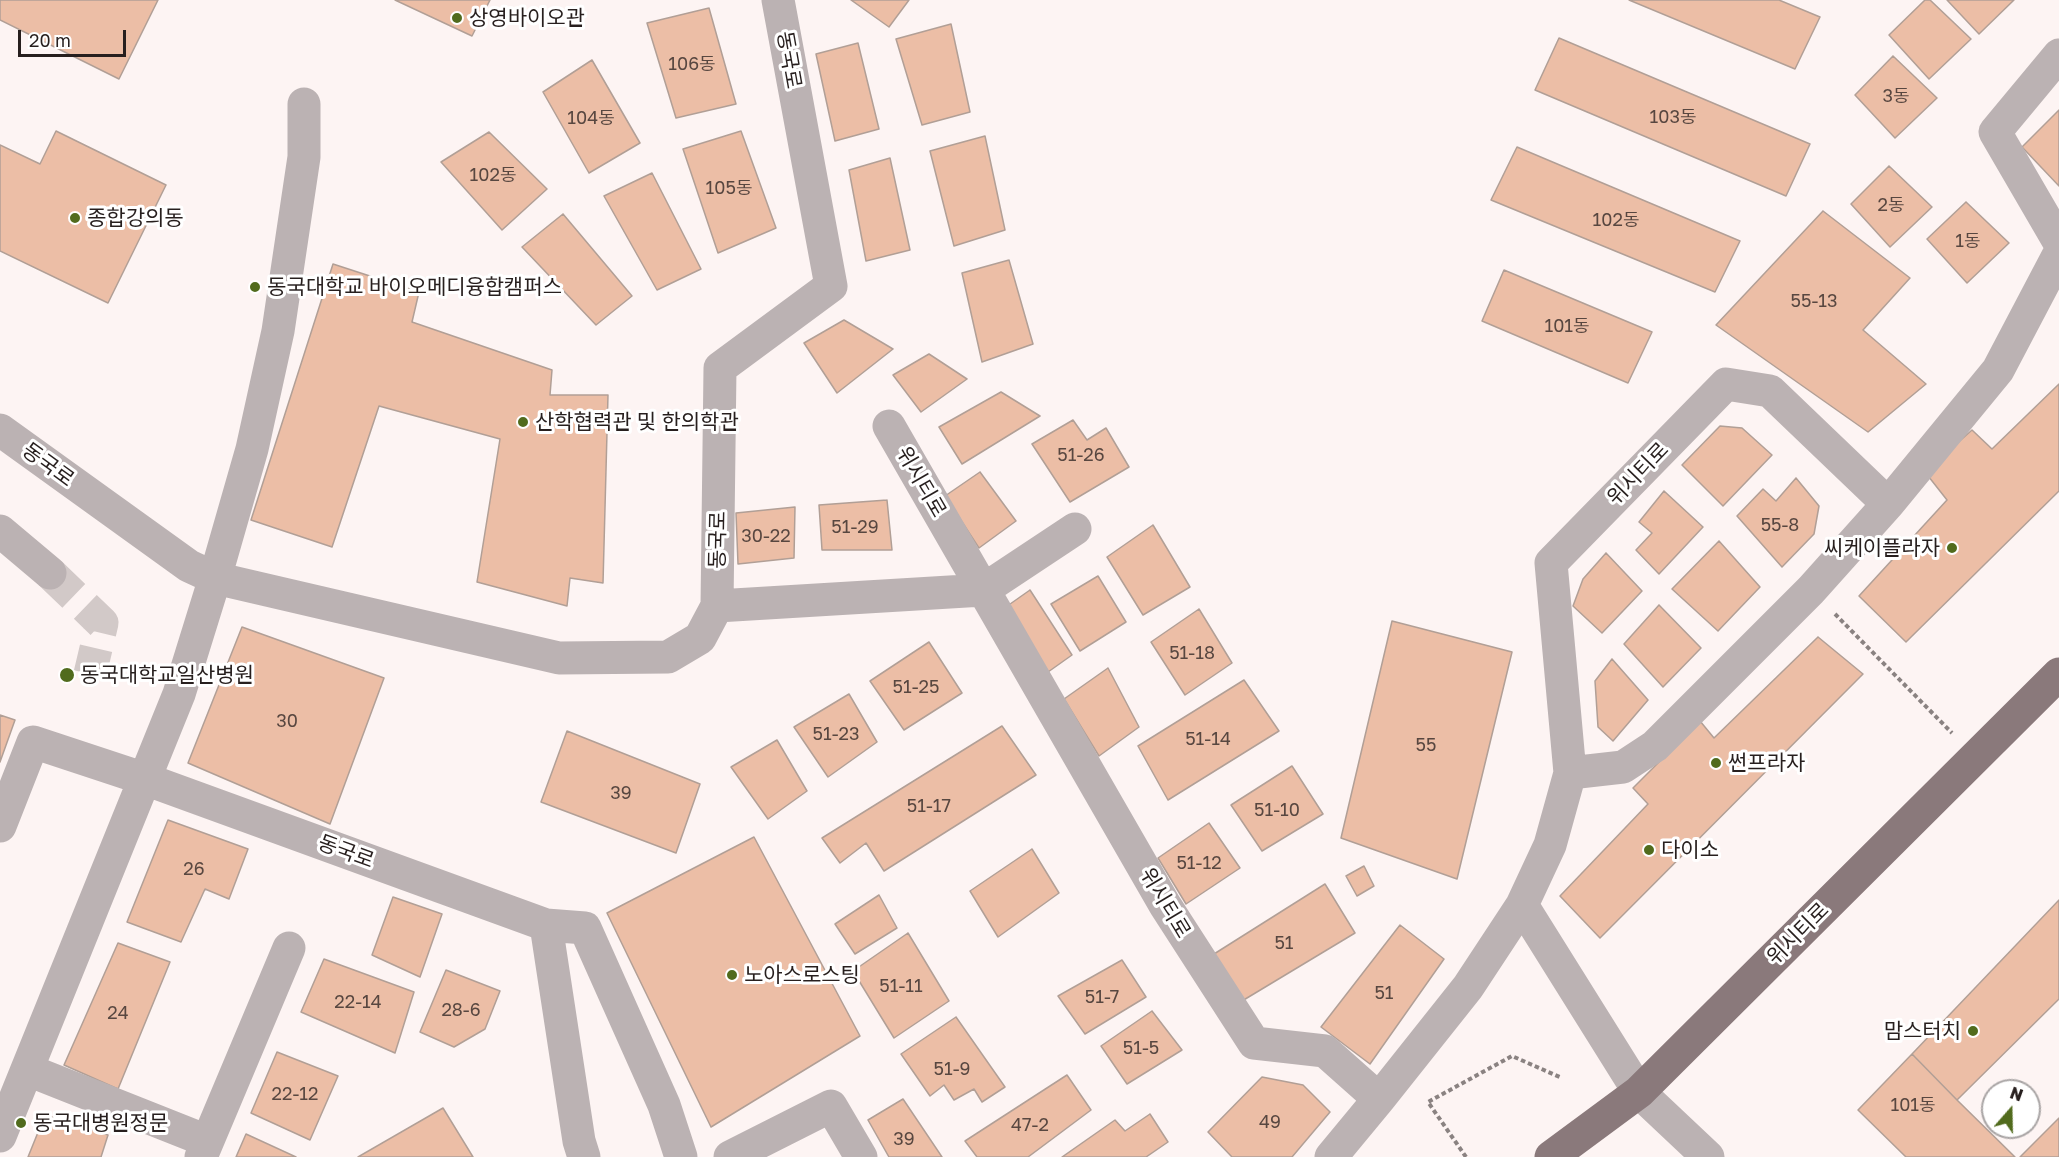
<!DOCTYPE html>
<meta charset="utf-8">
<style>
body{margin:0}
#map{position:relative;width:2059px;height:1157px;overflow:hidden;background:#fdf4f3;font-family:"Golos Text",sans-serif}
canvas{display:block}
.north{position:absolute;left:1981px;top:1079px;width:60px;height:60px;box-sizing:border-box;background:#fff;border:2px solid #a9a5a5;border-radius:50%;rotate:20deg;font-size:16px;font-weight:700;line-height:24px;text-align:center;color:#271f1e}
.north::after{content:'';display:block;margin:auto;width:21px;height:27px;background:#516b1d;clip-path:polygon(50% 0,100% 100%,50% 72%,0 100%)}
.scale{position:absolute;left:18px;top:30px;width:108px;height:27px;box-sizing:border-box;border:3px solid #271f1e;border-top:0;padding-left:8px;font-size:18px;line-height:21px;white-space:nowrap;color:#271f1e;-webkit-text-stroke:4px #fff;paint-order:stroke}
</style>
<div id="map">
<canvas width="2059" height="1157"></canvas>
<div class="north">N</div>
<div class="scale">20 m</div>
</div>
<script>
const ctx = document.querySelector('canvas').getContext('2d');
ctx.lineJoin = 'round';
function fill(path, color) { ctx.fillStyle = color; ctx.fill(path, 'evenodd'); }
const shape = rows => new Path2D(rows.map(r => 'M' + r).join(''));
function trace(path, color, width, dash) { ctx.strokeStyle = color; ctx.lineWidth = width; ctx.lineCap = dash ? 'butt' : 'round'; ctx.setLineDash(dash || []); ctx.stroke(path); }
function label(font, color, halo, rows, align = 'center') {
  ctx.font = font + ' "Golos Text","Noto Sans KR",sans-serif'; ctx.lineWidth = 6; ctx.setLineDash([]); ctx.textBaseline = 'middle'; ctx.strokeStyle = halo; ctx.fillStyle = color; for (const [text, x, y, turn = 0] of rows) {
    ctx.save(); ctx.translate(x, y); ctx.rotate((+turn || 0) * Math.PI / 180); ctx.textAlign = isNaN(turn) ? turn : align; if (halo) ctx.strokeText(text, 0, 0); ctx.fillText(text, 0, 0); ctx.restore();
  }
}
const building = shape([
 [0,0,158,0,119,79,0,20,0,0],
 [395,0,490,0,472,36,395,0],
 [851,0,909,0,889,27,851,0],
 [1629,0,1779,0,1820,17,1795,69,1629,0],
 [1925,0,1930,0,1971,39,1929,79,1889,35,1925,0],
 [1947,0,2014,0,1979,34,1947,0],
 [709,8,736,104,676,118,647,23,709,8],
 [951,24,970,112,922,125,896,39,951,24],
 [1559,38,1810,144,1786,196,1535,90,1559,38],
 [858,43,879,129,835,141,816,54,858,43],
 [1893,56,1937,98,1895,138,1855,95,1893,56],
 [592,60,640,143,589,173,543,92,592,60],
 [2059,110,2059,186,2022,147,2059,110],
 [56,131,166,185,108,303,0,251,0,145,40,164,56,131],
 [741,131,776,228,718,253,683,149,741,131],
 [489,132,547,189,502,230,441,162,489,132],
 [985,136,1005,230,954,246,930,151,985,136],
 [1517,147,1740,241,1715,292,1491,200,1517,147],
 [890,158,910,250,866,261,849,170,890,158],
 [1889,166,1932,207,1890,247,1851,204,1889,166],
 [652,173,701,269,657,290,604,196,652,173],
 [1966,202,2009,243,1967,283,1927,239,1966,202],
 [1823,211,1910,278,1863,330,1926,384,1868,432,1716,325,1823,211],
 [563,214,632,296,596,325,522,247,563,214],
 [1009,260,1033,344,982,362,962,273,1009,260],
 [333,264,419,292,412,322,552,370,550,395,608,395,603,583,570,578,567,606,477,582,500,439,379,406,332,547,251,520,333,264],
 [1504,270,1652,332,1628,383,1482,321,1504,270],
 [844,320,893,349,837,393,804,343,844,320],
 [929,354,967,379,921,412,893,375,929,354],
 [2059,384,2059,491,1906,642,1859,596,1947,500,1925,472,1972,430,1992,449,2059,384],
 [1001,392,1040,416,962,464,939,427,1001,392],
 [1073,420,1087,440,1106,428,1129,467,1070,502,1032,444,1073,420],
 [1720,426,1742,428,1772,455,1723,506,1682,465,1720,426],
 [980,472,1016,521,979,548,945,496,980,472],
 [1796,478,1819,506,1814,534,1782,567,1737,516,1763,489,1776,501,1796,478],
 [1664,491,1703,527,1659,574,1636,550,1652,533,1639,522,1664,491],
 [887,500,892,550,822,550,819,505,887,500],
 [795,507,794,558,738,564,736,513,795,507],
 [1153,525,1190,587,1143,615,1107,557,1153,525],
 [1719,541,1760,587,1718,631,1672,589,1719,541],
 [1606,553,1642,591,1602,633,1573,606,1583,579,1606,553],
 [1098,576,1126,622,1080,651,1051,604,1098,576],
 [1030,590,1072,655,1041,677,1003,609,1030,590],
 [1659,605,1701,648,1663,687,1624,644,1659,605],
 [1199,609,1232,663,1185,695,1151,642,1199,609],
 [1392,621,1512,652,1457,879,1341,838,1392,621],
 [242,627,384,678,330,824,188,763,242,627],
 [1818,637,1863,674,1600,938,1560,896,1648,804,1633,788,1700,721,1714,738,1818,637],
 [929,642,962,693,904,730,870,681,929,642],
 [1612,659,1648,700,1613,741,1598,727,1595,681,1612,659],
 [1108,668,1139,727,1099,756,1064,699,1108,668],
 [1244,680,1279,731,1168,800,1138,746,1244,680],
 [849,694,877,742,828,777,794,727,849,694],
 [0,715,15,720,0,762,0,715],
 [1002,726,1036,775,884,871,866,843,840,863,822,838,1002,726],
 [567,731,700,784,676,853,541,802,567,731],
 [777,740,807,791,768,819,731,767,777,740],
 [1292,766,1323,814,1262,851,1231,805,1292,766],
 [168,820,248,849,229,899,205,889,181,942,127,922,168,820],
 [1209,823,1240,868,1186,904,1158,858,1209,823],
 [754,837,860,1036,711,1127,607,913,754,837],
 [1032,849,1059,893,998,937,970,891,1032,849],
 [1364,866,1374,886,1357,896,1346,876,1364,866],
 [1325,884,1355,933,1242,1001,1214,954,1325,884],
 [879,895,897,928,855,954,835,924,879,895],
 [393,897,442,914,420,977,372,955,393,897],
 [2059,900,2059,999,1957,1100,1912,1054,2059,900],
 [1400,925,1444,959,1370,1064,1321,1027,1400,925],
 [908,933,949,1001,894,1038,853,971,908,933],
 [118,943,170,962,118,1089,64,1065,118,943],
 [324,959,414,992,395,1053,301,1012,324,959],
 [1122,960,1146,997,1085,1034,1058,996,1122,960],
 [446,970,500,991,485,1029,454,1047,420,1032,446,970],
 [1152,1011,1182,1050,1127,1084,1101,1046,1152,1011],
 [956,1017,1005,1087,982,1102,974,1089,954,1100,944,1085,930,1096,901,1054,956,1017],
 [277,1052,338,1076,310,1140,251,1113,277,1052],
 [1912,1054,1957,1100,2015,1157,1906,1157,1858,1110,1912,1054],
 [1067,1075,1091,1110,1028,1157,977,1157,965,1141,1067,1075],
 [1262,1077,1303,1085,1330,1112,1292,1157,1232,1157,1208,1132,1262,1077],
 [903,1099,942,1157,889,1157,868,1120,903,1099],
 [443,1108,473,1157,358,1157,443,1108],
 [1150,1114,1168,1142,1146,1157,1062,1157,1115,1120,1125,1131,1150,1114],
 [45,1115,108,1135,101,1157,28,1157,45,1115],
 [2059,1118,2059,1157,2020,1157,2059,1118],
 [246,1134,296,1157,236,1157,246,1134]
]);
fill(building, '#ecbea6');
trace(building, '#b19f96', 1.5);
trace(shape([
 [50,573,102,623,90,674]
]), '#d2c9c8', 33, [33, 16]);
trace(shape([
 [1835,614,1952,733],
 [1466,1157,1428,1102,1512,1056,1562,1078]
]), '#8a8281', 4, [4.5, 3]);
trace(shape([
 [2059,55,1995,132,2059,242],
 [304,104,304,157,278,331,252,449,215,578,559,658,668,657,700,638,717,606,720,368,831,286,778,0],
 [889,426,1165,905,1254,1043,1325,1051,1379,1099,1468,987,1522,905],
 [0,430,189,566,215,578,179,694,0,1136],
 [0,531,50,573],
 [717,606,983,590,1075,529],
 [1570,773,1623,767,1655,746,1811,590,1888,504,1998,370,2059,254],
 [0,826,33,742,145,779,546,925,585,928,664,1105,681,1157],
 [546,925,579,1141,584,1157],
 [28,1070,207,1141],
 [201,1157,289,948],
 [730,1157,831,1106,861,1157],
 [1331,1157,1379,1099],
 [1708,1157,1639,1092,1522,905,1550,845,1570,773,1551,563,1726,384,1770,391,1888,504]
]), '#bbb2b3', 33);
trace(shape([
 [1551,1157,1639,1092,2059,674]
]), '#8a797b', 33);
for (const [x, y, r, color] of [
 [457,18,6,"#516b1d"],
 [75,218,6,"#516b1d"],
 [255,287,6,"#516b1d"],
 [523,422,6,"#516b1d"],
 [1952,548,6,"#516b1d"],
 [67,675,8,"#516b1d"],
 [1716,763,6,"#516b1d"],
 [1649,850,6,"#516b1d"],
 [732,975,6,"#516b1d"],
 [1973,1031,6,"#516b1d"],
 [21,1123,6,"#516b1d"]
]) { const dot = new Path2D(); dot.arc(x, y, r, 0, 2 * Math.PI); ctx.fillStyle = color; ctx.fill(dot); trace(dot, '#fff', 2); }
label('18px', '#584740', null, [
 ["106동",692,64],
 ["3동",1896,96],
 ["103동",1673,117],
 ["104동",591,118],
 ["102동",493,175],
 ["105동",729,188],
 ["2동",1891,205],
 ["102동",1616,220],
 ["1동",1968,241],
 ["55-13",1814,301],
 ["101동",1567,326],
 ["51-26",1081,455],
 ["55-8",1780,525],
 ["51-29",855,527],
 ["30-22",766,536],
 ["51-18",1192,653],
 ["51-25",916,687],
 ["30",287,721],
 ["51-23",836,734],
 ["51-14",1208,739],
 ["55",1426,745],
 ["39",621,793],
 ["51-17",929,806],
 ["51-10",1277,810],
 ["51-12",1199,863],
 ["26",194,869],
 ["51",1284,943],
 ["51-11",901,986],
 ["51",1384,993],
 ["51-7",1102,997],
 ["22-14",358,1002],
 ["28-6",461,1010],
 ["24",118,1013],
 ["51-5",1141,1048],
 ["51-9",952,1069],
 ["22-12",295,1094],
 ["101동",1913,1105],
 ["49",1270,1122],
 ["47-2",1030,1125],
 ["39",904,1139]
]);
label('21px', '#271f1e', '#fff', [
 ["상영바이오관",469,18],
 ["종합강의동",87,218],
 ["동국대학교 바이오메디융합캠퍼스",267,287],
 ["산학협력관 및 한의학관",535,422],
 ["씨케이플라자",1940,548,"right"],
 ["동국대학교일산병원",80,675],
 ["썬프라자",1728,763],
 ["다이소",1661,850],
 ["노아스로스팅",744,975],
 ["맘스터치",1961,1031,"right"],
 ["동국대병원정문",33,1123]
], 'left');
label('21px', '#271f1e', '#fff', [
 ["동국로",789,60,80],
 ["동국로",48,465,36],
 ["위시티로",1638,474,-46],
 ["위시티로",921,482,60],
 ["동국로",718,540,-89],
 ["동국로",346,852,20],
 ["위시티로",1165,903,59],
 ["위시티로",1798,934,-45]
]);
</script>
